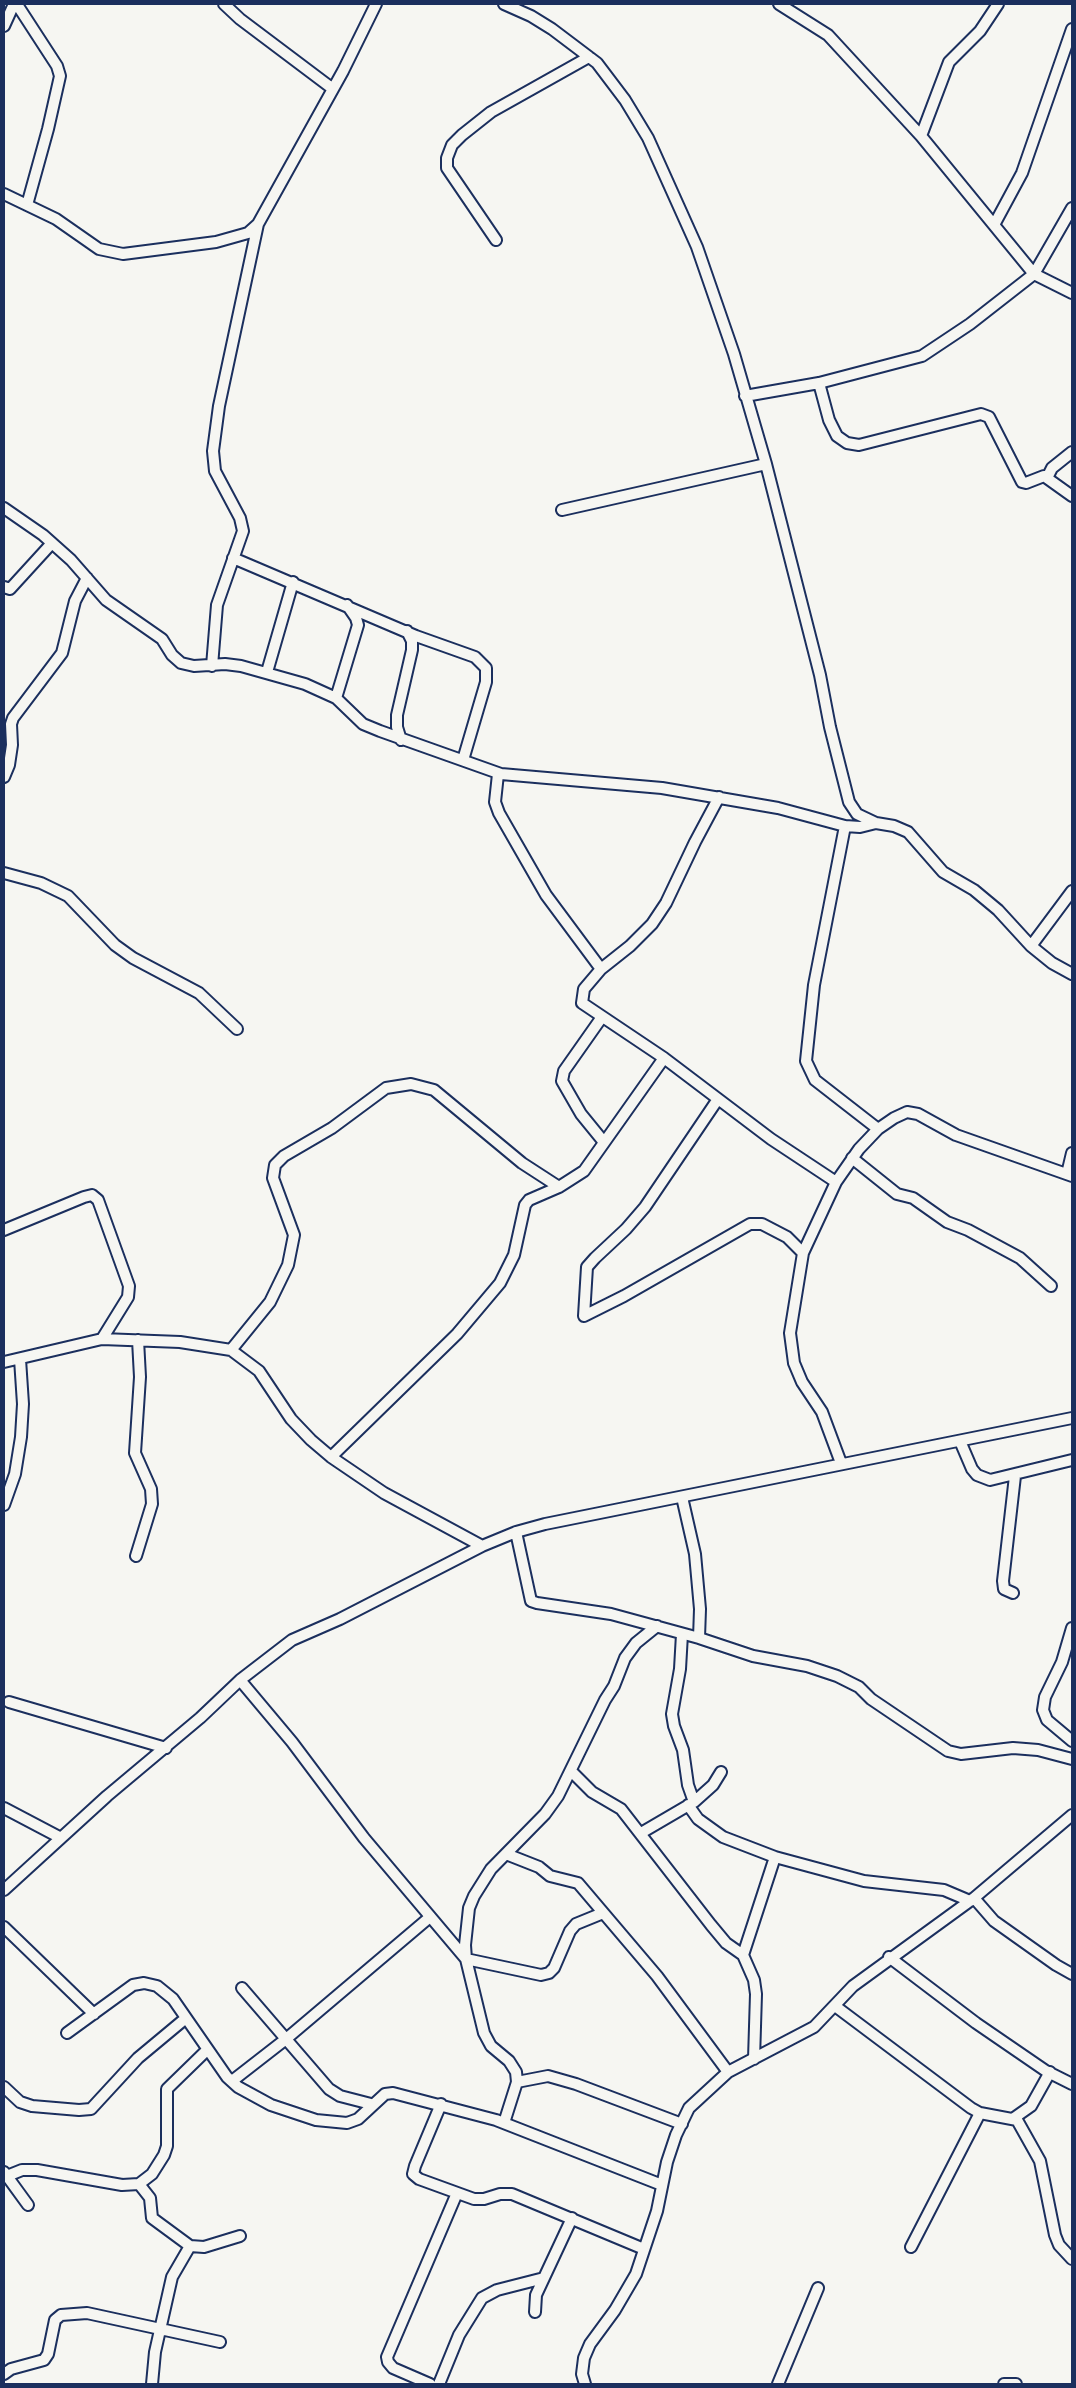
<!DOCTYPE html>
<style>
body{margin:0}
#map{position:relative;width:1076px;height:2388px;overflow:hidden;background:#f6f6f2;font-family:Caveat,sans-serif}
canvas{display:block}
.frame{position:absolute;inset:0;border:5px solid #1b2f5e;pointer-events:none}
</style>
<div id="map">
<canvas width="1076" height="2388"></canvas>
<div class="frame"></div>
</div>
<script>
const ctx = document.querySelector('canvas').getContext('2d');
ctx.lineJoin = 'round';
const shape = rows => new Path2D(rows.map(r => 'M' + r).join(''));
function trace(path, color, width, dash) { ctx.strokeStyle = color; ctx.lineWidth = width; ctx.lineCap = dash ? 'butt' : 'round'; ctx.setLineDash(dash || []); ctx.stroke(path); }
const minor = shape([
 [224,4,240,19,333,89],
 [504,4,531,16,552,29,597,63,625,100,648,138,697,247,734,354,766,464,820,675,830,727,849,802,857,814,876,823,894,826,908,832,943,872,974,890,998,910,1031,946,1052,963,1072,974],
 [779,4,828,35,921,136,1034,274,1072,293],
 [18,6,57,66,60,76,48,129,27,205],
 [4,26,14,4],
 [921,136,949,62,980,31,998,4],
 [4,194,56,219,99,249,123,254,216,242,248,233,258,224],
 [994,225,1022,173,1072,29],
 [496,240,447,168,447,158,452,145,462,135,491,112,589,57],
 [819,383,829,420,837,436,847,443,859,445,981,414,989,417,1022,482,1026,483,1044,476,1072,496],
 [745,396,819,383,922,356,970,324,1034,274,1072,208],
 [1047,478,1052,468,1072,452],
 [4,508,43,535,71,560,106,600,162,639,172,655,181,663,194,666,225,664,241,666,305,684,336,698,363,724,380,731,501,774,662,788,778,808,845,826,860,827,876,823],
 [562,510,766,464],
 [233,558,416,636,475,657,486,668,486,682,463,760],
 [4,587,10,589,52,543],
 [212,666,217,605,243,531,240,518,215,471,213,451,219,406,258,224,343,71,376,4],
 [267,672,293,582],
 [336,698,358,625,356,618,347,605],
 [401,740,397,727,397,715,412,650,412,641,407,631],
 [498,774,495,802,499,813,546,895,601,969],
 [4,777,9,765,12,745,11,724,13,718,62,653,75,601,87,578],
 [719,797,695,842,666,903,652,924,630,946,601,969,584,989,582,1003,664,1058,771,1139,836,1182],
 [845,826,814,985,806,1061,815,1080,878,1129],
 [4,873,41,883,68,896,115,945,133,958,199,993,237,1029],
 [1031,946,1072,891],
 [602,1017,564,1071,562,1081,581,1114,603,1141],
 [718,1099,645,1207,626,1229,595,1258,587,1267,584,1316,624,1296,750,1224,762,1224,787,1237,803,1253],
 [852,1158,897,1194,913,1198,947,1222,968,1230,1020,1258,1051,1286],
 [1067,1174,1072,1153],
 [4,1230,84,1197,92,1195,98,1200,129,1286,128,1297,102,1339],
 [231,1350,270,1302,288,1265,294,1235,273,1178,275,1165,284,1156,332,1128,386,1088,411,1084,434,1090,522,1163,559,1187],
 [4,1362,102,1339,180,1342,231,1350,259,1371,291,1419,311,1440,331,1457,384,1493,482,1546],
 [960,1441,972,1469,977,1475,990,1480,1072,1460],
 [331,1457,457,1334,500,1283,514,1255,525,1205,529,1200,559,1187,584,1171,664,1058],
 [841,1463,822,1412,802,1382,794,1363,790,1333,803,1253,836,1182,859,1149,878,1129,894,1118,907,1112,918,1114,956,1135,1072,1176],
 [682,1497,695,1554,700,1609,699,1638,753,1656,807,1666,837,1676,859,1687,871,1699,948,1751,961,1754,1013,1748,1038,1750,1072,1759],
 [4,1505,15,1474,21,1437,23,1404,20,1359],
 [516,1532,531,1601,537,1603,611,1614,699,1638],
 [136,1556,152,1504,151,1489,135,1453,140,1377,138,1340],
 [1013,1593,1004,1589,1003,1581,1015,1476],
 [1072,1628,1062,1662,1045,1697,1043,1710,1047,1720,1072,1741],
 [682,1634,680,1669,672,1714,674,1726,683,1750,688,1785,694,1802],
 [240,1680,292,1742,364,1838,466,1959,541,1975,549,1973,554,1968,570,1931,576,1924,603,1913],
 [9,1702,166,1748],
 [571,1771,592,1792,621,1809,711,1925,726,1943,743,1955,754,1980,756,1994,754,2059],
 [688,1805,698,1819,723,1837,775,1857,864,1881,944,1890,970,1901],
 [4,1808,61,1838],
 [641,1833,694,1802,713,1785,721,1772],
 [506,1854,539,1867,550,1876,578,1883,657,1976,728,2072],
 [4,1890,107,1796,200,1718,240,1680,292,1640,340,1619,482,1546,516,1532,545,1524,1072,1418],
 [974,1898,994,1921,1056,1965,1072,1974],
 [4,1927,94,2014],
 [743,1955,775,1857],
 [889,1957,976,2023,1046,2071,1072,2084],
 [242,1988,329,2089,340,2096,371,2104],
 [835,2006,971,2108,980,2113,1017,2120,1040,2161,1055,2235,1059,2245,1072,2259],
 [67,2033,133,1985,144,1983,157,1986,173,1999,227,2077,238,2087,271,2105,316,2120,347,2123,358,2119,385,2094,393,2093,496,2120,662,2185],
 [232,2081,286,2039,430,1917],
 [517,2082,548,2076,576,2084,682,2124],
 [4,2087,20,2102,32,2106,79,2110,91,2109,138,2058,186,2018],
 [441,2104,415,2166,413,2174,419,2179,474,2199,484,2199,500,2194,512,2194,644,2249],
 [1014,2118,1031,2106,1050,2072],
 [504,2123,517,2082,516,2072,509,2061,491,2046,484,2033,466,1959,465,1945,469,1908,474,1896,491,1869,545,1814,558,1796,605,1700,614,1686,625,1658,636,1643,657,1626],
 [4,2172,28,2205],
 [7,2176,22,2170,37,2170,122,2185,139,2184,152,2174,164,2155,167,2146,167,2089,207,2050],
 [139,2184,150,2198,152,2218,190,2246,204,2247,240,2236],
 [911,2247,980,2113],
 [535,2312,536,2295,572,2218],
 [4,2374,11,2369,44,2360,48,2354,55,2320,61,2315,87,2313,220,2342],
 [152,2384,155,2352,172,2277,190,2246],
 [430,2384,393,2368,388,2362,387,2357,457,2193],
 [439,2384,459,2335,482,2298,497,2290,544,2278],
 [585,2384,582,2374,584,2358,590,2344,615,2310,636,2274,657,2211,667,2162,676,2135,689,2108,728,2072,814,2027,853,1986,974,1898,1072,1815],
 [778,2384,818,2288],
 [1004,2384,1016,2384]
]);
trace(minor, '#1b2f5e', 14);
trace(minor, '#f6f6f2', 10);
</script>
